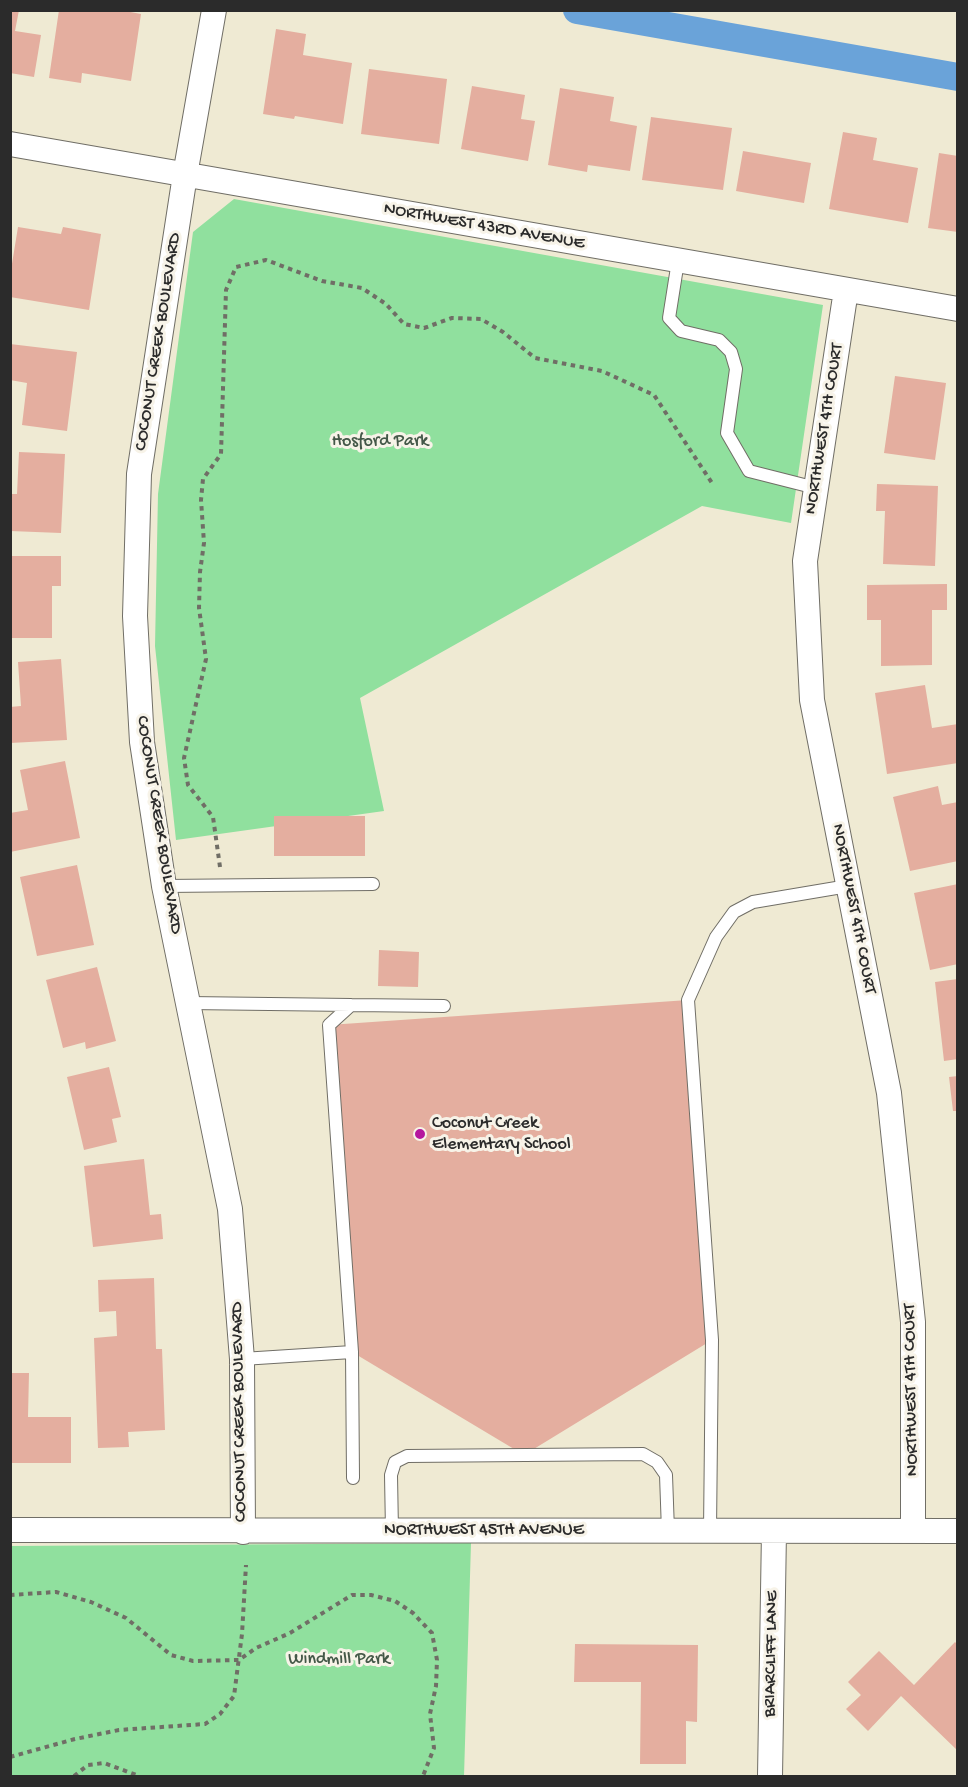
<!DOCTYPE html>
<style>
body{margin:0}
#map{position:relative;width:968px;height:1787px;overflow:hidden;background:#efead3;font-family:"Gochi Hand",sans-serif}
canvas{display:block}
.frame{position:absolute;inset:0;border:12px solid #2b2b2b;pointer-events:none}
</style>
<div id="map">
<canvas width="968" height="1787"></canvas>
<div class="frame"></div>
</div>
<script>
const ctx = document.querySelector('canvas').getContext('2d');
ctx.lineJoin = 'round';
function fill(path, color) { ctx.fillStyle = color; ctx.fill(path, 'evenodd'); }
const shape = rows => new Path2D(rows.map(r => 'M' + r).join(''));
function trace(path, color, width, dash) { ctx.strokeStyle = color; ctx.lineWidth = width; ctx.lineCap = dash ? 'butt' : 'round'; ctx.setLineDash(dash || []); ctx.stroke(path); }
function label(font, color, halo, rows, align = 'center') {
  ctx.font = font + ' "Gochi Hand",sans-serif'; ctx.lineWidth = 6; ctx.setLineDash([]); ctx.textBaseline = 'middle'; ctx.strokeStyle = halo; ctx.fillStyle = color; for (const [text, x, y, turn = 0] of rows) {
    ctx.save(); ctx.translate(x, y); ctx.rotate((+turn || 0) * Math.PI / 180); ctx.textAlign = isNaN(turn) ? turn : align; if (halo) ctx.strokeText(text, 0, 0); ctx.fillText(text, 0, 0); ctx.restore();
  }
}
fill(shape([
 [234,199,823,305,791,523,702,506,360,698,384,811,176,840,155,646,158,494,193,232],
 [471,1543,464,1776,11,1776,11,1546]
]), '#90e09e');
trace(shape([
 [577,10,958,77]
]), '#6aa3d9', 28);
fill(shape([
 [10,10,19,10,15,31,41,35,34,77,10,73],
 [59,10,120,10,141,14,131,81,82,73,81,83,49,78],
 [276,29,306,34,303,55,352,63,343,124,295,116,294,119,263,114],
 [369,69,447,79,439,144,361,134],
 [472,86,525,95,521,119,535,121,528,161,461,149],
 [560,88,614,97,610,121,637,126,630,171,588,165,587,172,548,165],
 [651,117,732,128,723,190,642,180],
 [843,132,877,138,873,160,918,168,908,223,829,209],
 [743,151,811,163,804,203,736,191],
 [939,153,958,156,958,232,928,228],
 [18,227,61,234,63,227,101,234,89,310,10,297,10,276],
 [10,344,77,352,67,431,22,425,27,383,10,380],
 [895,376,946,383,935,460,884,453],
 [19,452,65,454,61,533,10,531,10,494,17,494],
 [877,484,938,486,935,566,883,564,885,511,876,511],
 [10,556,61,556,61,586,52,586,52,638,10,638],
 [947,584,947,610,932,610,932,665,881,666,881,620,867,620,867,585],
 [61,659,67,740,10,743,10,707,21,706,18,662],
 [925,685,932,728,958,724,958,763,887,774,875,693],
 [65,761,80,838,10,852,10,813,28,810,20,770],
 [938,786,942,805,958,802,958,861,910,871,893,797],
 [274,816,365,816,365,856,274,856],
 [77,865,94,945,37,956,20,877],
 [958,884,958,964,930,970,914,893],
 [379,950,419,952,418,987,378,986],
 [97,967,116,1041,86,1049,85,1042,63,1048,46,980],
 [958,979,958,1059,944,1061,935,982],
 [688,1000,712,1340,524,1455,352,1352,329,1025],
 [109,1067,121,1117,112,1119,117,1142,84,1150,67,1077],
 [958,1076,958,1111,953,1111,949,1077],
 [144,1159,150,1215,161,1214,163,1239,93,1247,84,1166],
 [154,1278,156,1349,162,1349,165,1430,128,1432,129,1447,98,1448,94,1338,117,1336,116,1311,99,1312,98,1280],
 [10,1373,29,1373,28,1417,71,1417,71,1463,10,1463],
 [955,1642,958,1645,958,1751,901,1696,868,1731,846,1709,861,1695,848,1682,879,1651,914,1685],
 [575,1644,698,1645,697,1722,686,1721,686,1764,640,1764,641,1682,574,1682]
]), '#e4ae9f');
const service = shape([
 [678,261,669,318,681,331,719,340,731,352,736,369,727,433,749,471,816,488],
 [164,886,373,884],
 [188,1003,351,1005,329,1025,352,1352,353,1478],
 [351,1005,444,1006],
 [242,1359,352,1352],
 [392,1531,391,1475,395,1462,407,1456,643,1454,657,1462,666,1475,668,1531],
 [710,1531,712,1340,688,1000,716,937,734,912,753,902,848,886]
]);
const minor = shape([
 [214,10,185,175,139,474,135,616,142,742,164,886,230,1209,242,1359,243,1532],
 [10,144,958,309],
 [846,290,805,561,812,700,889,1093,913,1322,913,1531],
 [10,1530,958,1531],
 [770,1776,774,1531]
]);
trace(service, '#706e66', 14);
trace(minor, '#706e66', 26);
trace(shape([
 [220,867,213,817,188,785,184,758,206,659,199,608,200,572,204,543,201,500,203,479,221,454,226,290,236,267,266,260,322,281,362,288,386,304,404,324,424,328,452,318,481,319,503,332,535,358,602,371,654,395,712,483],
 [10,1595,56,1592,91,1602,126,1618,171,1655,193,1661,239,1660,256,1648,290,1633,352,1595,371,1595,395,1601,413,1613,432,1633,437,1660,436,1686,430,1714,434,1748,423,1776],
 [10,1757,75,1739,119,1730,205,1724,220,1714,234,1696,242,1634,246,1565],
 [74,1776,88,1765,104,1763,139,1776]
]), '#706e66', 4, [4.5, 4.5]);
trace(service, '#fff', 12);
trace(minor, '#fff', 24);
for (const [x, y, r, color] of [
 [420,1134,6,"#b5179e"]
]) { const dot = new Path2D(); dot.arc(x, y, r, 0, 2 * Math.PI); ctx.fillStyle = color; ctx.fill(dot); trace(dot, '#f7f3e8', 2); }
label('18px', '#2b2b2b', '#f7f3e8', [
 ["NORTHWEST 43RD AVENUE",484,227,10],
 ["COCONUT CREEK BOULEVARD",159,342,-81],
 ["NORTHWEST 4TH COURT",825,429,-81],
 ["COCONUT CREEK BOULEVARD",158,825,81],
 ["NORTHWEST 4TH COURT",853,909,79],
 ["NORTHWEST 4TH COURT",912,1390,-91],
 ["COCONUT CREEK BOULEVARD",240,1412,-91],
 ["NORTHWEST 45TH AVENUE",484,1531],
 ["BRIARCLIFF LANE",772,1654,-89]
]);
label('18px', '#445848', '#f7f3e8', [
 ["Hosford Park",380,442],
 ["Windmill Park",339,1660]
]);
label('18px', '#2b2b2b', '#f7f3e8', [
 ["Coconut Creek",432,1124],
 ["Elementary School",432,1145]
], 'left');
</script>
